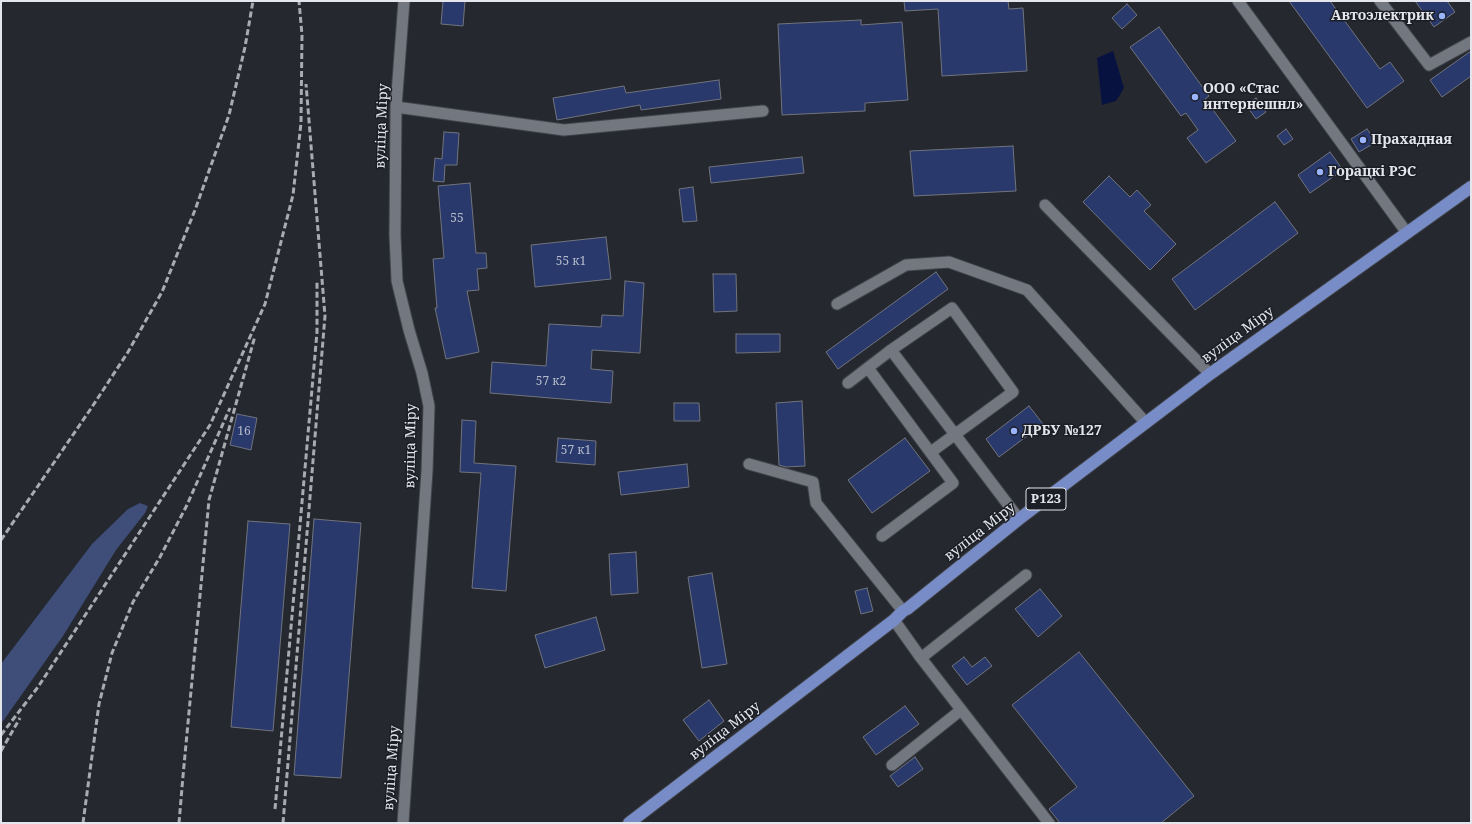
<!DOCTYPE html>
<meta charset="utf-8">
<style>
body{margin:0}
#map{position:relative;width:1472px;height:824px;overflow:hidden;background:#25282f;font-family:"Noto Serif",serif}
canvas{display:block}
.frame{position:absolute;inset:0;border:2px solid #e4e6eb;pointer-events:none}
</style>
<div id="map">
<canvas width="1472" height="824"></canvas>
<div class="frame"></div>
</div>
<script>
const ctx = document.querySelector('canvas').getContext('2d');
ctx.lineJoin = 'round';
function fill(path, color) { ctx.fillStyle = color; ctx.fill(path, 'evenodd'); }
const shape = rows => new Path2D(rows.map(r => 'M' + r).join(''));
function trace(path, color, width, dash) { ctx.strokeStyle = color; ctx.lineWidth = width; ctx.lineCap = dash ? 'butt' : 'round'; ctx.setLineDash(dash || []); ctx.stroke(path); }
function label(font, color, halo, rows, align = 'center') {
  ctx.font = font + ' "Noto Serif",serif'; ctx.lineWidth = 3; ctx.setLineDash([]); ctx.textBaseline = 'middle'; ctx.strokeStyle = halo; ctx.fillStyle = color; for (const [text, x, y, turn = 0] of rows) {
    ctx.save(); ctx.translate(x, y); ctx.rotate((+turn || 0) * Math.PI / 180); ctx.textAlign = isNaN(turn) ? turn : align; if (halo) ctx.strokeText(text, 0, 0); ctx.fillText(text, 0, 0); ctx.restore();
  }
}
fill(shape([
 [140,503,148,506,145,513,116,550,63,636,1,724,1,664,92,544,128,509]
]), '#3e4e78');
fill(shape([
 [1113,51,1124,88,1116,101,1102,105,1097,58]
]), '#081241');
const building = shape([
 [443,1,465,1,463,26,441,24,443,1],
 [904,1,1008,1,1009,9,1023,8,1027,71,942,76,938,9,905,11,904,1],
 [1289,1,1330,1,1380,69,1390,62,1404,81,1367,108,1289,1],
 [1415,1,1447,1,1455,12,1434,27,1415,1],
 [1127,4,1137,15,1122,29,1112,18,1127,4],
 [861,20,861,25,902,22,908,100,865,103,865,111,782,115,778,24,861,20],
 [1159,27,1209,96,1205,99,1236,141,1206,163,1187,138,1198,130,1186,113,1181,116,1130,47,1159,27],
 [1471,51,1471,76,1442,97,1430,80,1471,51],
 [719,80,721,99,641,110,640,105,557,120,553,98,624,86,626,93,719,80],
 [1256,98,1266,112,1256,119,1246,105,1256,98],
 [1286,129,1293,139,1284,145,1277,136,1286,129],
 [1367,129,1376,142,1359,152,1351,139,1367,129],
 [444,132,459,133,457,165,445,165,444,182,433,181,435,158,442,159,444,132],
 [1013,146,1016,191,914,196,910,151,1013,146],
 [1330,152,1343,170,1310,193,1298,175,1330,152],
 [802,157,804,173,711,183,709,167,802,157],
 [1109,176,1130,197,1137,190,1151,205,1144,211,1176,244,1150,270,1083,202,1109,176],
 [470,183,476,253,486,253,487,268,477,269,479,290,467,291,479,352,446,359,435,308,437,308,433,259,444,258,438,186,470,183],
 [693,187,697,221,683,222,679,189,693,187],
 [1275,202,1298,233,1195,310,1172,279,1275,202],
 [606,237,611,279,535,287,531,245,606,237],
 [936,272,948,289,838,369,826,352,936,272],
 [713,274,736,274,737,311,714,312,713,274],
 [625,281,644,283,640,353,592,350,591,369,613,371,611,403,490,393,492,362,546,366,549,324,601,327,602,315,623,316,625,281],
 [736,334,780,334,780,352,736,353,736,334],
 [802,401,805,466,786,467,779,465,776,403,802,401],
 [674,403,699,403,700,421,674,421,674,403],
 [1029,406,1043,424,999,457,986,439,1029,406],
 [237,414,257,418,251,450,230,445,237,414],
 [462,420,476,421,474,463,516,466,506,591,472,588,481,473,460,472,462,420],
 [558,438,596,441,595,465,556,462,558,438],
 [905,438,930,471,872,513,848,480,905,438],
 [687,464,689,487,621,495,618,472,687,464],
 [314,519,361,523,341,778,294,775,314,519],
 [248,521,290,524,273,731,231,727,248,521],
 [636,552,638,593,611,595,609,554,636,552],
 [712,573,727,664,702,668,688,577,712,573],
 [867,588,873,611,861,614,855,591,867,588],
 [1040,589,1062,616,1038,637,1015,609,1040,589],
 [596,617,605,650,545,668,535,635,596,617],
 [1079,652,1194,796,1161,823,1060,823,1049,809,1077,787,1012,705,1079,652],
 [964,657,972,667,985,657,992,666,967,685,952,666,964,657],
 [709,700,724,721,699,741,683,720,709,700],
 [905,706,919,724,876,755,863,737,905,706],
 [915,757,923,769,898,787,890,776,915,757]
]);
fill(building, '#29396b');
trace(building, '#71747d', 1);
const minor = shape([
 [1238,1,1407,233],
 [1380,1,1429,65,1471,42],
 [396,107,564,130,763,111],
 [1045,205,1210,374],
 [837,304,906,265,949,262,1027,290,1146,423],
 [891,350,1019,519],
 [868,368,953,483,882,536],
 [848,383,891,350,952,308,1013,392,931,452],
 [749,464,813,482,816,503,903,611],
 [894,620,921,658,1049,823],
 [921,658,1026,575],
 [892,765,961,710],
 [403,823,427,471,429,406,422,373,409,330,397,281,395,235,396,107,404,1]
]);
const major = shape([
 [629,823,894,620,903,611,907,609,1019,519,1210,374,1471,187]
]);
trace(minor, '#41444a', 13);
trace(major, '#41444a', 14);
trace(minor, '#737780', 11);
trace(major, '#788dc7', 12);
trace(shape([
 [1,540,92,407,128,352,162,292,195,210,229,115,245,47,253,1],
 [1,735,38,687,210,425,265,304,293,195,301,123,302,35,299,1],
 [1,751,20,718],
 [275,809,317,332,317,281],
 [83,823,99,704,112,653,133,602,160,557,187,505,230,408],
 [179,823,183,776,209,500,255,336],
 [283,823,325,316,306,84]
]), '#a8abb0', 3, [6, 3]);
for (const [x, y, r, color] of [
 [1442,16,4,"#9ab5fd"],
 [1195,97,4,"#9ab5fd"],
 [1363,140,4,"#9ab5fd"],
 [1320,172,4,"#9ab5fd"],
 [1014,431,4,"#9ab5fd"]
]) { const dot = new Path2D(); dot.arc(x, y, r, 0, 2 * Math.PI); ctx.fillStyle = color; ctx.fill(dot); trace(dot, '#1b1e26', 1.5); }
label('12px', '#b5bbcb', null, [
 ["55",457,219],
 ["55 к1",571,262],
 ["57 к2",551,382],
 ["16",244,432],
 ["57 к1",576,451]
]);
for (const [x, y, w] of [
 [1046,499,40]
]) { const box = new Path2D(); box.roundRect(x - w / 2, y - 11, w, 22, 3); ctx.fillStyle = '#1b1e26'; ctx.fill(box); trace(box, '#e4e6eb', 1); }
label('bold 13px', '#e4e6eb', null, [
 ["Р123",1046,499]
]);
label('bold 14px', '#e4e6eb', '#1b1e26', [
 ["Автоэлектрик",1434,16,"right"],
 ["ООО «Стас",1203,89],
 ["интернешнл»",1203,105],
 ["Прахадная",1371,140],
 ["Горацкі РЭС",1328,172],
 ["ДРБУ №127",1022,431]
], 'left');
label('14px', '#e4e6eb', '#1b1e26', [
 ["вуліца Міру",382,126,-88],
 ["вуліца Міру",1238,335,-36],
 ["вуліца Міру",411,446,-89],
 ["вуліца Міру",980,532,-38],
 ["вуліца Міру",725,731,-38],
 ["вуліца Міру",392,768,-86]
]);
</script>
